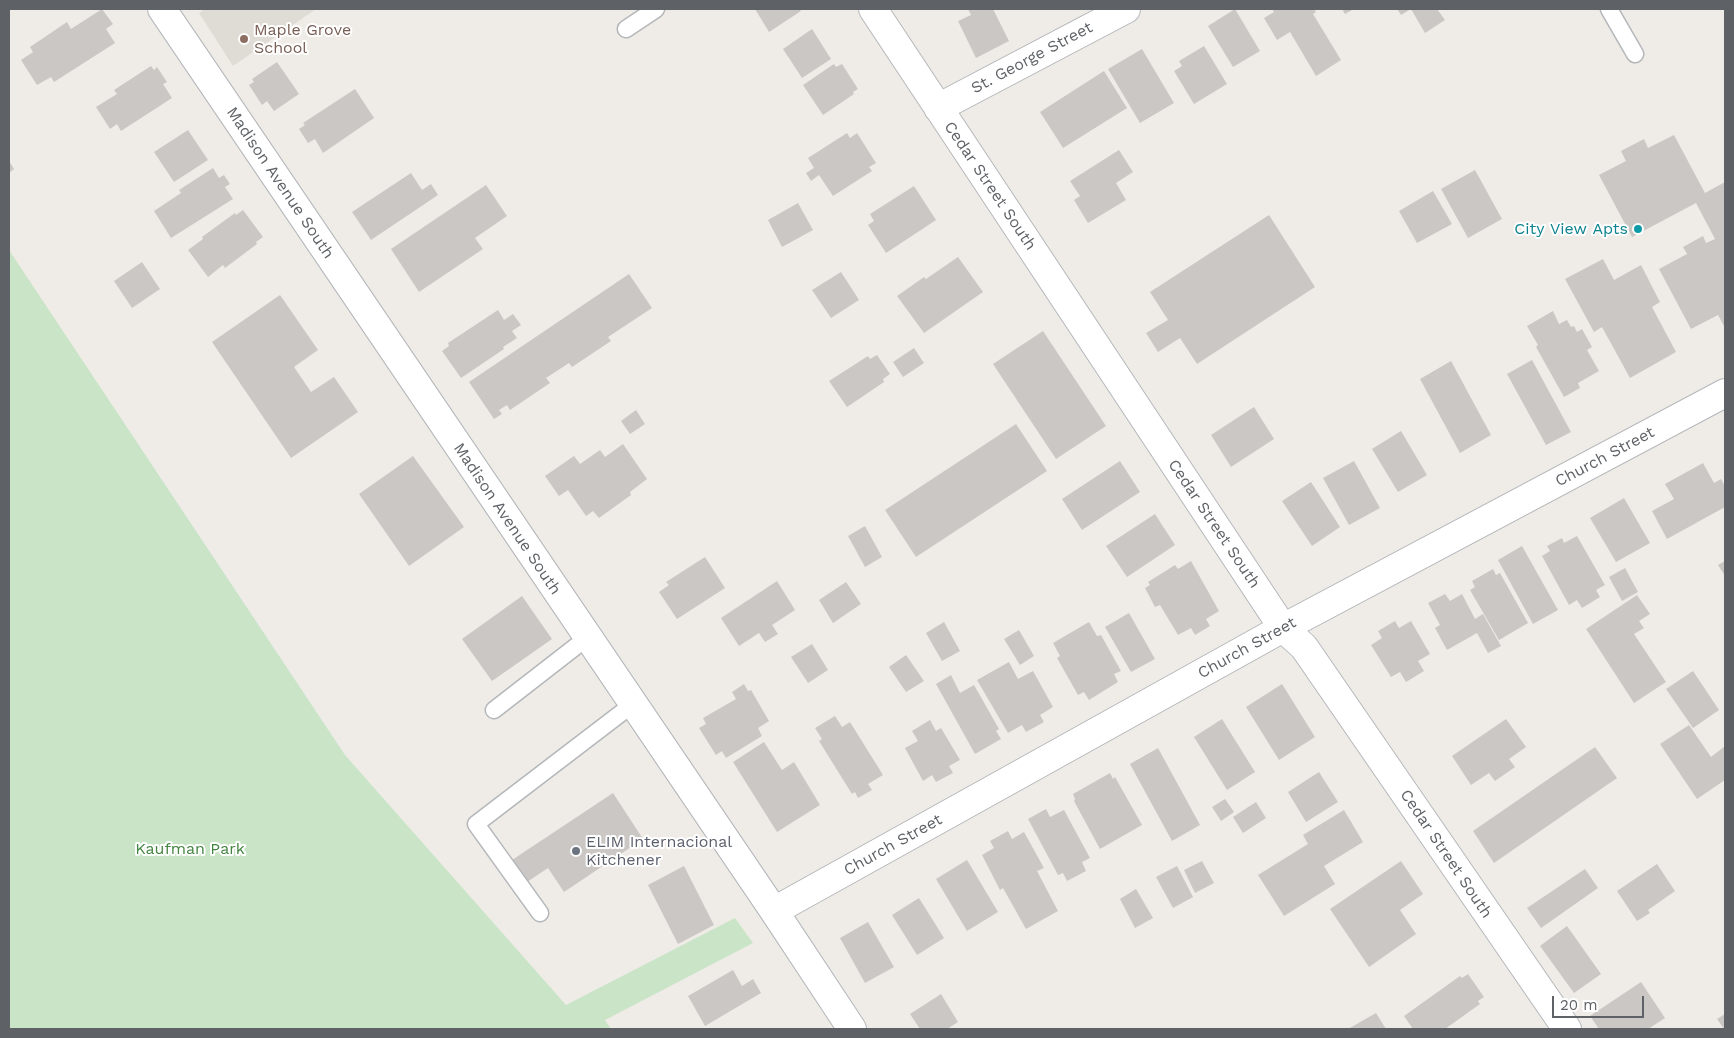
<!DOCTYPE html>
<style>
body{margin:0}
#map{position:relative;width:1734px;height:1038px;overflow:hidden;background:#efece7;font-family:"Work Sans",sans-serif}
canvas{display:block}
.frame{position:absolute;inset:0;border:10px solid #5e6266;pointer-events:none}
.scale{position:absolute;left:1552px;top:996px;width:92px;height:22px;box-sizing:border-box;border:2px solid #5e6266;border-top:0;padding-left:6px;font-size:15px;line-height:18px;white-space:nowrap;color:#5e6266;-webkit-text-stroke:4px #fff;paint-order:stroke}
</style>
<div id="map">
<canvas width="1734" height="1038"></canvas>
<div class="frame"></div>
<div class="scale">20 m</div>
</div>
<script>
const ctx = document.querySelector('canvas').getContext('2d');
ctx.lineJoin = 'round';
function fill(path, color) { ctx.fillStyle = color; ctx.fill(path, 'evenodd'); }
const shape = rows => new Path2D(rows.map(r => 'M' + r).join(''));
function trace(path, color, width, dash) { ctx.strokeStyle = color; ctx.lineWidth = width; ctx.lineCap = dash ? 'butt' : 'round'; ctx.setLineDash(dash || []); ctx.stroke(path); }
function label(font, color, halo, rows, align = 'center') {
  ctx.font = font + ' "Work Sans",sans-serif'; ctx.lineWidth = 4; ctx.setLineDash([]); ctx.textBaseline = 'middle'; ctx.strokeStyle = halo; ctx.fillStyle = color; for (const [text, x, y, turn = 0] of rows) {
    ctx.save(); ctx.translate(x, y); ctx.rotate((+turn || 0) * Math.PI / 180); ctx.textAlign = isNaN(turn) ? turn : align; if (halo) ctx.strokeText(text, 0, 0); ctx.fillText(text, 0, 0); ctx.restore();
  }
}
fill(shape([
 [205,9,316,9,233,66,199,13]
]), '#dfdbd5');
fill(shape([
 [9,250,345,755,566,1005,735,918,753,943,605,1020,611,1029,9,1029]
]), '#c9e4c7');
fill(shape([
 [102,9,113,24,106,29,115,43,54,82,51,77,37,85,21,60,33,52,30,47,67,22,71,29],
 [755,9,799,9,801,11,769,32],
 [968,9,993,9,1009,41,976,58,958,21,971,15],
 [1235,9,1260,51,1233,67,1208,26],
 [1272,9,1314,9,1316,12,1313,14,1341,60,1316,76,1290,32,1277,40,1264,18,1274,12],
 [1342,9,1354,9,1345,14],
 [1397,9,1437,9,1445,20,1425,33,1411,9,1401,15],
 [812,29,831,59,802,78,783,49],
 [1204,46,1227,84,1194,104,1174,71,1182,66,1179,61],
 [1142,49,1174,103,1140,123,1108,69],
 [277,62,299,94,274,111,267,101,262,105,249,85,254,82,252,79],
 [834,64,836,67,842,64,858,89,853,92,854,94,823,115,803,85],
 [151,66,154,70,157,67,167,82,163,84,172,98,121,131,117,124,110,129,96,107,117,94,114,90],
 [1104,71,1127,108,1063,148,1040,112],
 [355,89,374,118,323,153,315,139,308,143,299,129,305,125,303,123],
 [188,130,208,160,174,182,154,152],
 [847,133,850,138,857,133,876,163,869,167,872,171,833,196,819,175,811,181,806,173,814,168,808,158],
 [1674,135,1705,193,1725,182,1725,328,1718,315,1691,329,1659,269,1687,254,1683,247,1703,236,1706,243,1715,239,1696,203,1632,237,1599,175,1626,161,1621,151,1644,139,1648,148],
 [1119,150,1133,172,1116,183,1126,200,1088,223,1074,200,1080,196,1070,181],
 [9,161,14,169,9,173],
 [213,168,219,178,224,175,230,184,225,187,233,199,171,238,154,211,181,193,179,190],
 [1475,170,1502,219,1468,238,1441,189],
 [411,173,422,190,431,184,438,195,371,240,352,212],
 [486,185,507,216,475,238,483,249,419,292,391,249],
 [914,186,936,220,886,253,868,225,874,221,870,214],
 [1433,191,1452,224,1417,243,1399,211],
 [798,203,813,230,782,247,768,220],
 [243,210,263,237,256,242,257,244,225,268,223,265,208,277,188,250,203,239,202,237,235,213,236,215],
 [1269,215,1315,287,1197,364,1180,338,1158,352,1146,333,1168,320,1150,292],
 [958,257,983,292,924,333,897,296,924,277,926,279],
 [1603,259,1614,280,1641,265,1660,302,1652,307,1676,352,1630,378,1602,327,1594,332,1565,279],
 [142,262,160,289,132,308,114,281],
 [841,272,859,300,831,318,812,290],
 [629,274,652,308,608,337,611,341,572,367,569,363,546,378,550,383,510,410,507,405,499,410,502,414,494,419,469,382],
 [280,295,318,350,294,367,311,392,334,377,358,412,291,458,212,342],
 [498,310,504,320,513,314,521,325,512,331,517,338,503,347,504,349,461,378,442,351,449,346,448,343],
 [1553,311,1559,324,1567,320,1571,327,1574,326,1577,332,1582,329,1592,347,1587,350,1599,371,1578,383,1580,388,1564,397,1536,347,1538,345,1527,326],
 [1043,331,1106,426,1056,459,993,364],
 [914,348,924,363,903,377,893,362],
 [877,355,890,374,883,379,884,382,847,407,829,381,868,356,870,359],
 [1532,360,1571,432,1546,445,1507,374],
 [1451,361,1491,435,1460,453,1420,379],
 [1254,407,1274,439,1231,467,1211,435],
 [636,410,645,424,630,434,621,421],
 [1016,424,1047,471,916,557,885,510],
 [1401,431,1427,475,1398,492,1372,449],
 [623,444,647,479,630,492,631,495,599,518,593,511,586,516,568,490,559,496,545,476,574,456,580,464,600,450,605,457],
 [413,456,464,527,409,566,359,494],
 [1120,461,1140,492,1082,530,1062,499],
 [1354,461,1380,508,1349,525,1323,478],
 [1703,463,1714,483,1721,479,1725,486,1725,501,1724,502,1725,507,1667,539,1652,511,1674,499,1665,484],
 [1311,482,1340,527,1312,546,1282,501],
 [1624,498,1650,543,1616,562,1590,518],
 [1155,514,1175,545,1127,577,1106,546],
 [865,526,882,557,865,567,848,536],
 [1577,536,1605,585,1596,590,1600,597,1582,608,1577,600,1569,605,1542,556,1550,551,1547,546,1562,538,1564,543],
 [1522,546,1558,610,1533,624,1498,560],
 [705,557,725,588,677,619,659,592,669,585,666,582],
 [1191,561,1219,611,1206,619,1210,626,1195,635,1191,628,1178,635,1160,605,1155,607,1145,588,1150,585,1148,582,1175,565,1178,569],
 [1725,561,1725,576,1718,565],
 [1625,568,1638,592,1622,601,1609,577],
 [1493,569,1496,575,1500,573,1528,623,1499,640,1470,590,1475,587,1472,581],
 [777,581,795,610,772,625,778,634,765,642,759,633,739,646,721,618],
 [846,582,861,604,833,623,819,600],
 [1445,594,1450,601,1462,594,1475,619,1483,614,1501,646,1488,653,1477,633,1447,650,1435,628,1440,625,1428,603],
 [1637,595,1650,614,1639,621,1644,628,1634,634,1666,682,1634,703,1586,629],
 [522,596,552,639,492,681,462,639],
 [1129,613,1155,659,1131,672,1105,627],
 [1395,621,1399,628,1411,621,1430,654,1418,661,1424,671,1406,682,1400,672,1391,677,1371,645,1382,638,1378,631],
 [944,622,960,651,942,661,926,633],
 [1089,622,1097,636,1101,635,1121,671,1114,674,1118,682,1089,700,1084,692,1078,695,1057,658,1060,656,1053,643],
 [1019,630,1034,656,1020,665,1004,639],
 [812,644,828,670,808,683,791,657],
 [906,655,924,681,906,692,889,667],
 [1009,662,1018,679,1033,671,1053,707,1040,715,1044,722,1026,732,1022,725,1008,733,977,680],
 [1693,671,1719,710,1693,728,1666,689],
 [951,675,960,693,974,685,999,729,996,731,1001,739,975,754,936,684],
 [744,684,748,691,751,690,769,721,758,728,762,736,726,758,722,751,716,755,699,728,706,724,703,718,736,699,732,692],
 [1282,684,1315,737,1279,760,1246,707],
 [835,716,842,727,850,722,883,775,868,784,872,790,858,798,855,792,852,794,819,741,822,739,815,728],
 [1222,719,1255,772,1227,790,1194,737],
 [1506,719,1526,747,1509,759,1515,767,1495,781,1489,773,1471,785,1452,756],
 [930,720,936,731,941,728,960,760,949,766,953,773,936,782,932,775,923,781,905,748,918,741,912,731],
 [1689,725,1711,757,1725,746,1725,780,1697,799,1660,744],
 [764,742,782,770,794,762,820,805,777,832,733,762],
 [1595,747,1617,778,1494,863,1473,831],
 [1158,748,1200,825,1172,841,1130,764],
 [1319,772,1338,802,1306,822,1288,792],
 [1110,773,1113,779,1115,777,1142,825,1100,849,1074,801,1075,799,1073,794],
 [613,793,643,839,564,892,548,868,524,884,509,862],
 [1225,799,1234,812,1221,821,1212,807],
 [1256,802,1266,818,1243,833,1233,817],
 [1046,809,1050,817,1064,810,1090,858,1082,862,1086,871,1067,881,1063,873,1058,875,1028,819],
 [1344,810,1363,842,1324,866,1335,884,1284,916,1258,875,1308,844,1303,835],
 [1008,831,1012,839,1024,832,1044,868,1037,871,1058,911,1026,929,1003,888,1000,890,982,855,994,848,990,841],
 [967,860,998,912,967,931,936,879],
 [1202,861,1214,883,1195,893,1184,870],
 [1401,861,1423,894,1400,910,1416,934,1369,967,1330,909],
 [1657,864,1675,891,1648,910,1650,913,1637,921,1617,891],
 [684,866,714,925,678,944,648,885],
 [1177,866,1193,897,1173,908,1156,877],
 [1585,869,1598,888,1541,928,1527,908],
 [1136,889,1153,918,1135,928,1120,899],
 [919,898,944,938,917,955,892,915],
 [868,922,894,967,865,983,840,938],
 [1567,926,1601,974,1574,993,1540,946],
 [733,970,742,986,753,979,761,993,705,1026,688,996],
 [1468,974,1484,997,1478,1001,1480,1004,1445,1029,1413,1029,1404,1016,1460,976,1462,978],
 [1641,982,1665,1018,1648,1029,1599,1029,1590,1016],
 [941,994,958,1022,947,1029,920,1029,910,1014],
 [1376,1013,1386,1029,1348,1029],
 [1725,1014,1725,1029,1724,1029,1717,1019]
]), '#cbc7c4');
const service = shape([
 [1609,9,1635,54],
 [626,29,656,9],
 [494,710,588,637],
 [540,913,476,824,633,704]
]);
const minor = shape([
 [162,9,774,911,852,1029],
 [873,9,1283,628,1304,647,1567,1029],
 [938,108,1126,9],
 [774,911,1283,628,1725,393]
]);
trace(service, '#b4b7ba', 19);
trace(minor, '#b4b7ba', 30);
trace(service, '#fff', 16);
trace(minor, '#fff', 28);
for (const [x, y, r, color] of [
 [244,39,5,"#8d6e63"],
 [1638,229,5,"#0f9aa8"],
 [576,851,5,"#6b7280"]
]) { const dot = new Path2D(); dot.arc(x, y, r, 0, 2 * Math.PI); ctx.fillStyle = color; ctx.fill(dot); trace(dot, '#fff', 2); }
label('16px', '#785e54', '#fff', [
 ["Maple Grove",254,30],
 ["School",254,48]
], 'left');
label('16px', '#5e6266', '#fff', [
 ["St. George Street",1032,58,-28],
 ["Madison Avenue South",280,183,56],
 ["Cedar Street South",990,186,56],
 ["Church Street",1605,457,-28],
 ["Madison Avenue South",507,519,56],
 ["Cedar Street South",1214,524,56],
 ["Church Street",1247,648,-29],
 ["Church Street",893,845,-29],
 ["Cedar Street South",1446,854,56]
]);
label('16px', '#0d838f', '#fff', [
 ["City View Apts",1628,229]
], 'right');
label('16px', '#5b616d', '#fff', [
 ["ELIM Internacional",586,842],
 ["Kitchener",586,860]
], 'left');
label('16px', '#438440', '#fff', [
 ["Kaufman Park",190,849]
]);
</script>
